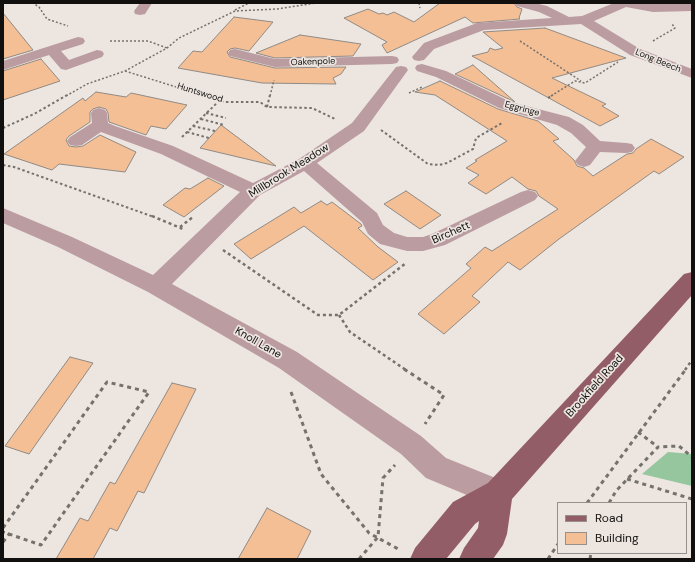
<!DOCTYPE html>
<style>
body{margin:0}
#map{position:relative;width:695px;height:562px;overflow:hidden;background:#ece5e0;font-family:"DM Sans",sans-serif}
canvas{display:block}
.frame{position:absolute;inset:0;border:4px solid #12100e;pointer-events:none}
.legend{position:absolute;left:557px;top:502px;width:130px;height:52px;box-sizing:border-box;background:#ece5e0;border:1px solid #95908c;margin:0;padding:5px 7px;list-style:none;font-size:12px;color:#12100e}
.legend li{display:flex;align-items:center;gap:8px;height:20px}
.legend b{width:20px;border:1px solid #95908c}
</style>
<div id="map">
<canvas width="695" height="562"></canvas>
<div class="frame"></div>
<ul class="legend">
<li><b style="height:5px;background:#935d67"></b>Road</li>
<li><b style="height:11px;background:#f4bf94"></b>Building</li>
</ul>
</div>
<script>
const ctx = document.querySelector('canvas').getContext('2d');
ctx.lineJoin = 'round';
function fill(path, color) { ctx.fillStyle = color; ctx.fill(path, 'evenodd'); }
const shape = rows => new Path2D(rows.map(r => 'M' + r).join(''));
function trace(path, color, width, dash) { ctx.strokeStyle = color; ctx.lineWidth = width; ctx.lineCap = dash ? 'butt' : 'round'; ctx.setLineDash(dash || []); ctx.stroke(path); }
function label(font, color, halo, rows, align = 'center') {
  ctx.font = font + ' "DM Sans",sans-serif'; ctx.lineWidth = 3.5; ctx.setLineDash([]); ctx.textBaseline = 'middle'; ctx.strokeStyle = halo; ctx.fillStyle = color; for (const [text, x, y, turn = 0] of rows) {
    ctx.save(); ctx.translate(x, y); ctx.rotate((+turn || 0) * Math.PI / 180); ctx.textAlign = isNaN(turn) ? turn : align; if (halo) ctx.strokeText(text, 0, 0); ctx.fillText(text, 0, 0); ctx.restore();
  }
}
fill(shape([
 [668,452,692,454,692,486,642,474]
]), '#95c69d');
const building = shape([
 [440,3,514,3,517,7,522,9,519,18,520,19,473,23,465,17,387,53,382,45,387,42,344,18,368,9,379,14,383,13,387,15,394,12,414,22,440,3],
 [3,13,33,50,3,59,3,13],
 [234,17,273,22,249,51,235,48,230,49,227,52,230,57,275,68,346,67,341,74,333,78,336,84,262,83,178,68,193,51,202,52,234,17],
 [545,28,626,58,552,78,606,104,602,106,619,116,600,126,472,56,488,52,490,48,495,50,503,48,483,32,545,28],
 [300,35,361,44,353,56,275,58,256,53,300,35],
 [41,59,60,81,3,100,3,71,41,59],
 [473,65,515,102,455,74,473,65],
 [440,81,498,109,538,121,559,139,553,141,574,160,577,166,584,168,593,176,627,154,633,153,636,149,651,139,684,157,659,174,654,171,559,239,520,270,508,262,472,296,480,302,444,334,418,314,471,268,466,264,485,247,492,251,558,209,539,196,536,191,528,189,512,177,486,194,468,183,479,175,466,168,477,161,475,160,507,141,435,95,415,92,440,81],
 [96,92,126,97,131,93,187,105,166,129,151,126,146,135,109,122,108,113,106,109,99,107,93,109,90,112,90,122,69,136,66,140,69,146,76,147,83,146,100,135,136,152,125,172,59,164,52,170,4,154,83,98,85,101,96,92],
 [221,125,276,166,200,148,221,125],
 [208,178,224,186,184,217,163,205,185,188,190,189,208,178],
 [406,191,441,215,420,229,384,204,406,191],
 [321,201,327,205,332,202,361,224,362,226,358,228,378,247,398,262,373,280,304,226,251,259,234,244,294,207,301,213,321,201],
 [70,357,93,363,29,454,5,446,70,357],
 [172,383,196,389,144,493,138,491,117,531,110,528,93,559,56,559,80,518,88,521,110,482,115,484,172,383],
 [267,508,311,531,297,559,238,559,267,508]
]);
fill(building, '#f4bf94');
trace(building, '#908a85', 1);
trace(shape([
 [28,3,33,3,39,7,47,19,68,26],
 [419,3,420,8],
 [235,10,249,3],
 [110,41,148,41,167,48],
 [520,41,581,81],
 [653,41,675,28,672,24],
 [125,71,205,96],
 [409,93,422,87],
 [66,96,87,84,125,71,167,48,179,38,235,11,277,9,316,3],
 [270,96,274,80],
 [551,96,575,81,585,83,618,62]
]), '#75716d', 1.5, [2, 2]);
trace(shape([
 [202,95,224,102,260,102,267,107,312,108,335,119],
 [548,98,553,95],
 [267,107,270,95],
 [206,113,226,118],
 [201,119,224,125],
 [193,126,215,131],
 [3,128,34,114,67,95],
 [381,130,428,164,439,165,447,163,473,149,476,138,502,123],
 [187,132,209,138],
 [182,137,220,100],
 [3,165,14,167,154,217]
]), '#75716d', 2, [2.5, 2.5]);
trace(shape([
 [152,216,183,229],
 [180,227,193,217],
 [223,250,318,315,339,315,406,263],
 [339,315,350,332,406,370],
 [685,370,692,360]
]), '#75716d', 2.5, [3, 3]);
trace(shape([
 [404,369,444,395,425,424],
 [291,392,321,474,369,533,400,550],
 [638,432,658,447],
 [627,479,692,499],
 [587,503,686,369],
 [609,503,616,491,658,447,679,446,692,457],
 [3,528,107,382,149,392,41,545,3,532],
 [3,542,10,533],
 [359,559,378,537,383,478,395,465],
 [548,559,558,544],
 [590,559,591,553]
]), '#75716d', 3, [4, 4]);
fill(shape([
 [140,3,152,3,145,14,140,15,135,14,134,11,140,3],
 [515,3,535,3,547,6,569,17,582,16,614,3,692,3,692,11,653,12,626,7,594,21,640,49,692,69,692,78,630,55,581,24,484,30,434,49,424,60,419,61,414,60,412,57,424,43,477,23,552,18,539,12,517,6,515,3],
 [78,37,83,38,85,41,83,44,61,51,69,60,97,50,102,51,104,54,102,57,66,70,61,69,49,55,3,70,3,61,78,37],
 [235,49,275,59,392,56,397,57,399,60,397,63,392,64,275,67,230,56,228,53,230,50,235,49],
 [422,64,446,71,511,102,569,117,583,125,600,141,626,143,632,144,635,148,632,152,626,153,600,152,590,165,584,167,578,165,575,161,586,147,571,133,557,125,499,108,436,77,417,71,415,68,417,65,422,64],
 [401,66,406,67,408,70,364,131,317,163,377,213,383,225,394,233,407,237,423,237,432,234,521,192,528,190,535,192,538,196,535,200,445,245,423,251,407,251,380,244,368,234,362,222,304,171,260,195,172,284,297,352,421,436,446,458,508,483,513,493,508,503,498,508,426,478,401,454,279,368,148,292,58,247,3,223,3,208,72,237,153,275,240,192,161,154,101,132,82,145,76,146,70,145,67,141,70,137,92,123,91,113,93,110,99,108,105,110,107,113,108,123,115,126,173,146,253,183,299,159,352,123,396,67,401,66]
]), '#bb9ca1');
fill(shape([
 [692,272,692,295,512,499,507,534,503,545,493,559,459,559,464,548,478,528,479,521,475,524,446,559,410,559,415,548,453,502,488,483,684,274,692,272]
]), '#935d67');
label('9px', '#12100e', '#ece5e0', [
 ["Long Beech",658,61,22],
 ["Oakenpole",313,62,-2],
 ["Huntswood",200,93,17],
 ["Eggringe",522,109,15]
]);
label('11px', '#12100e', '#ece5e0', [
 ["Millbrook Meadow",289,171,-32],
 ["Birchett",451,233,-24],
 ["Knoll Lane",258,343,30],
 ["Brookfield Road",595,386,-48]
]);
</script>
